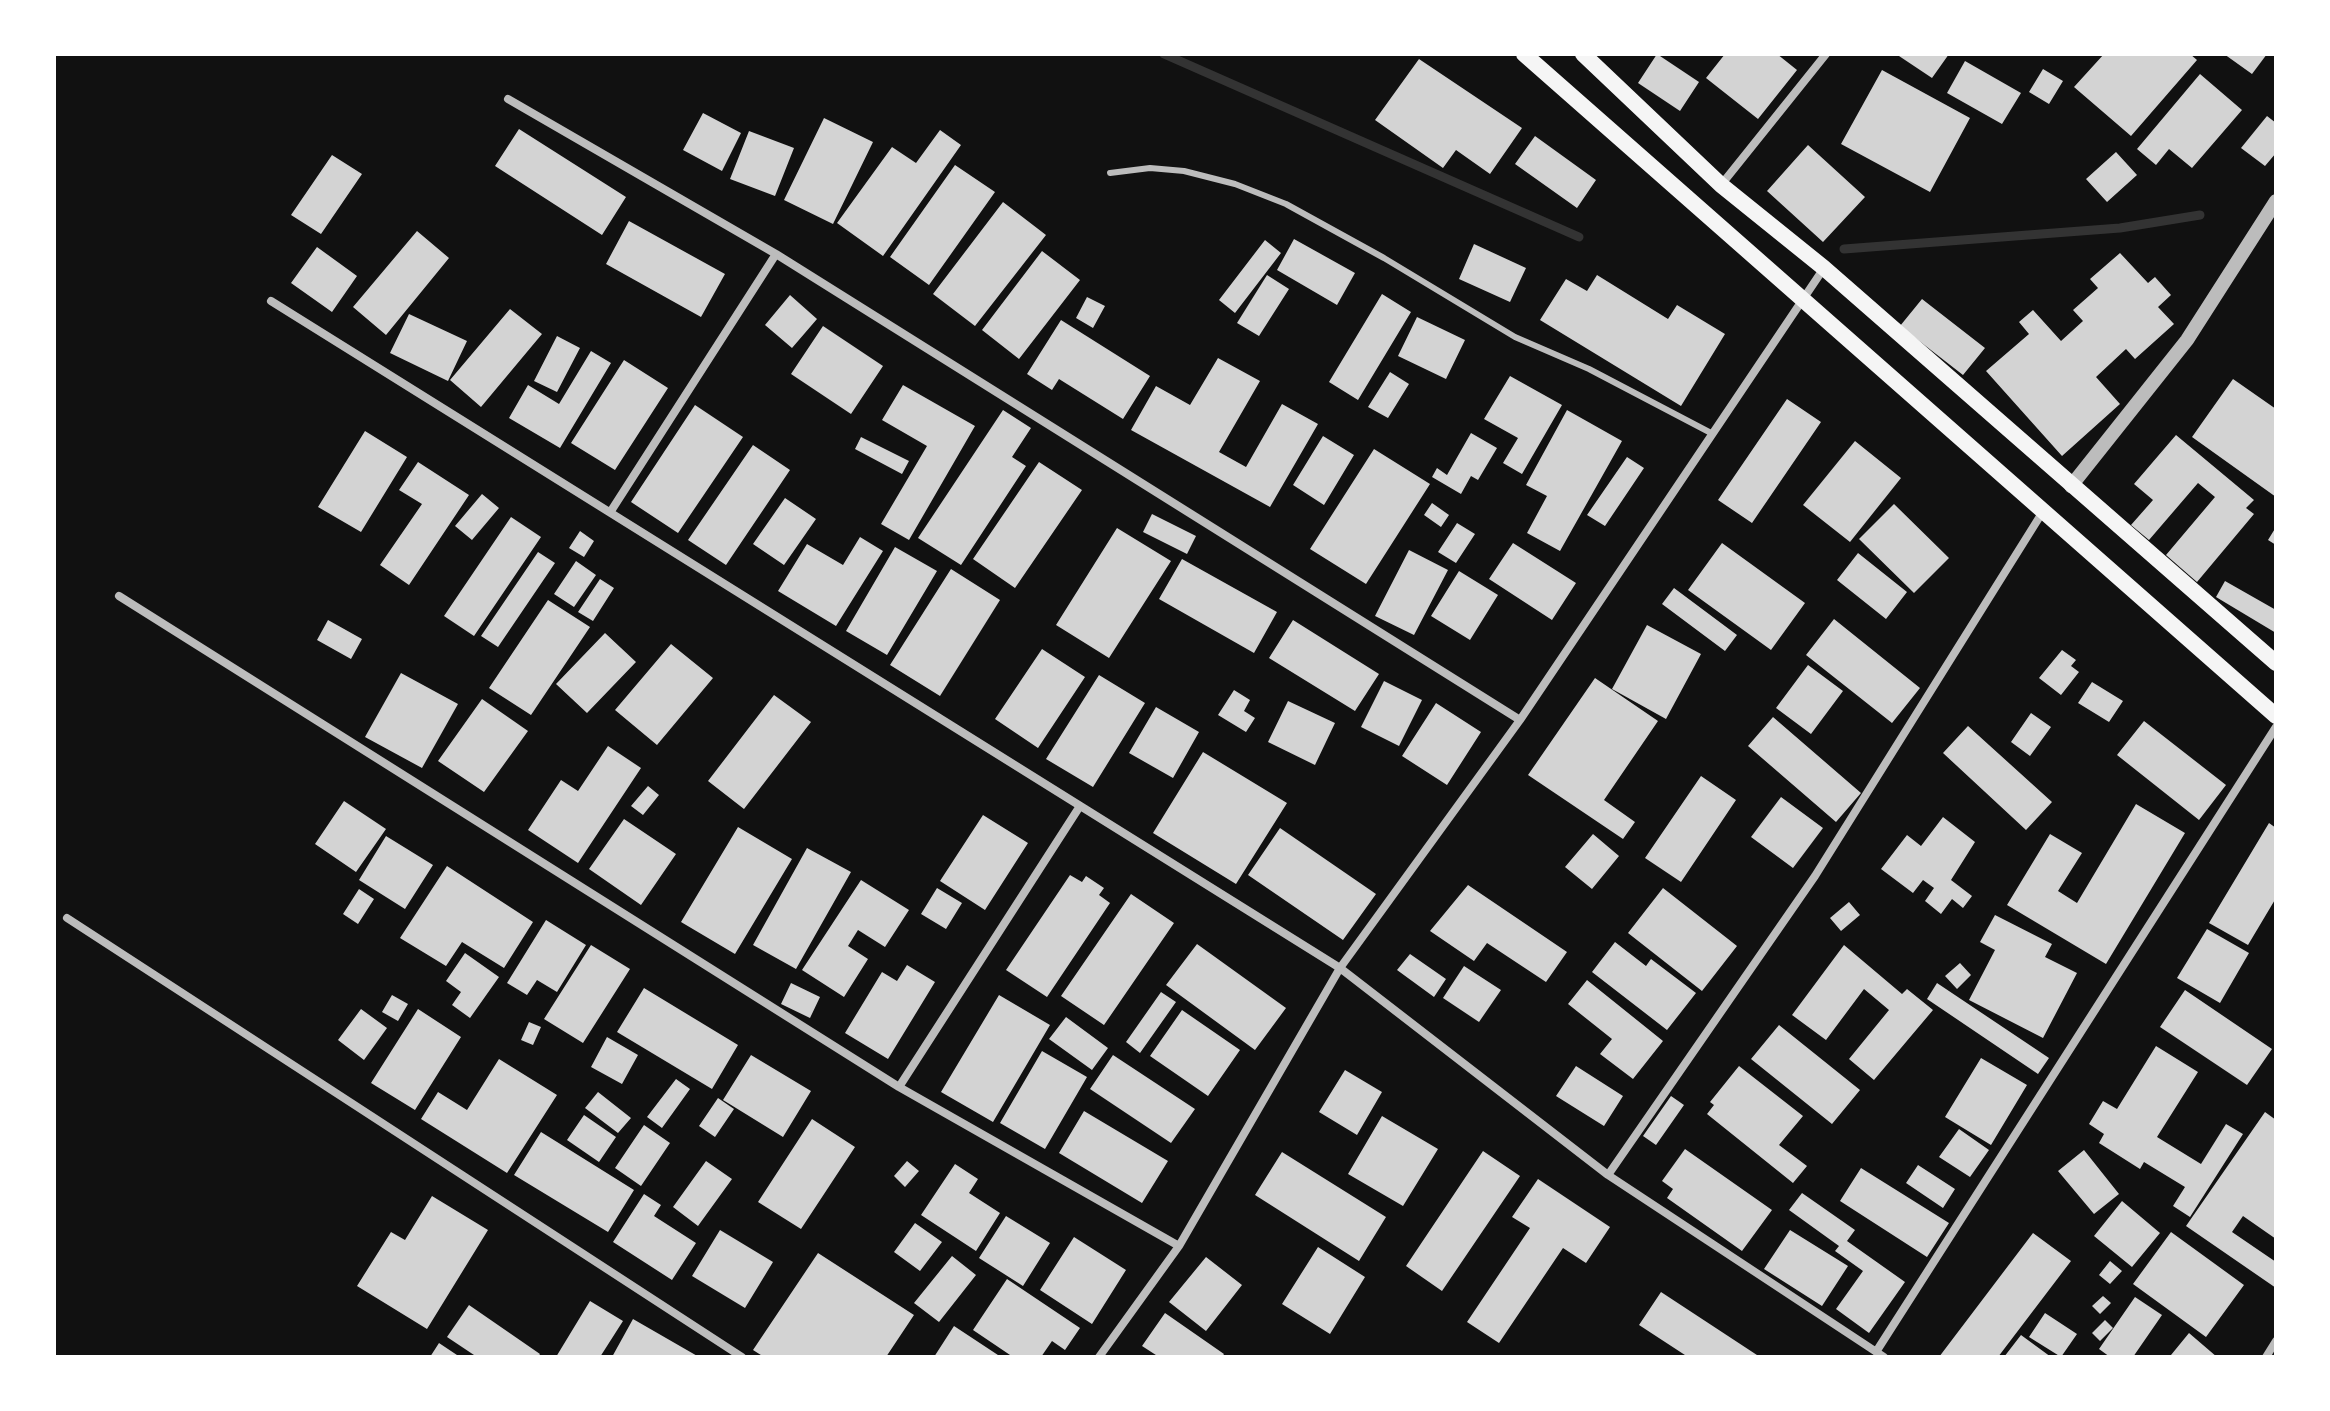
<!DOCTYPE html>
<style>
body{margin:0}
#map{position:relative;width:2330px;height:1411px;overflow:hidden;background:#111;font-family:"Fira Sans",sans-serif}
canvas{display:block}
.frame{position:absolute;inset:0;border:56px solid #fff;pointer-events:none}
</style>
<div id="map">
<canvas width="2330" height="1411"></canvas>
<div class="frame"></div>
</div>
<script>
const ctx = document.querySelector('canvas').getContext('2d');
ctx.lineJoin = 'round';
const shape = rows => new Path2D(rows.map(r => 'M' + r).join(''));
function trace(path, color, width, dash) { ctx.strokeStyle = color; ctx.lineWidth = width; ctx.lineCap = dash ? 'butt' : 'round'; ctx.setLineDash(dash || []); ctx.stroke(path); }
function fill(path, color) { ctx.fillStyle = color; ctx.fill(path, 'evenodd'); }
trace(shape([
 [1164,54,1579,237],
 [1844,249,2120,228,2200,215]
]), '#333', 9);
fill(shape([
 [1657,54,1699,82,1680,111,1638,83],
 [1725,54,1777,54,1797,70,1758,119,1706,78],
 [1896,54,1949,54,1932,78],
 [2104,54,2190,54,2197,60,2131,136,2074,87],
 [2224,54,2267,54,2252,74],
 [1419,59,1522,128,1490,174,1456,150,1443,168,1375,120],
 [1965,61,2021,93,2002,124,1947,93],
 [2043,69,2063,81,2049,104,2029,92],
 [1882,70,1970,118,1930,192,1841,144],
 [2200,74,2242,110,2192,168,2169,149,2156,165,2137,149],
 [703,113,741,133,722,171,683,150],
 [2267,116,2276,123,2276,153,2265,166,2241,148],
 [824,118,873,142,833,224,784,200],
 [519,129,626,197,602,235,495,166],
 [940,130,961,145,883,256,837,223,892,147,916,163],
 [749,131,794,148,775,196,730,179],
 [1535,136,1596,180,1577,208,1515,164],
 [1808,145,1865,197,1823,242,1767,191],
 [2116,152,2137,175,2107,202,2086,179],
 [332,155,362,174,321,234,291,215],
 [955,165,995,192,929,285,890,257],
 [1003,202,1046,235,975,326,933,294],
 [629,221,725,274,701,317,606,264],
 [417,231,449,258,386,335,353,307],
 [1294,239,1355,273,1337,305,1277,270],
 [1265,240,1281,253,1235,313,1219,300],
 [1474,244,1526,268,1510,302,1459,279],
 [317,247,357,276,332,312,291,283],
 [1042,251,1080,280,1019,359,982,330],
 [2120,253,2148,283,2155,277,2171,295,2158,307,2174,324,2135,359,2126,349,2096,377,2120,404,2062,456,1986,371,2029,334,2019,322,2033,310,2061,341,2083,321,2073,310,2098,288,2090,279],
 [1267,275,1289,289,1259,336,1237,323],
 [1597,275,1668,319,1677,305,1725,334,1681,406,1540,320,1566,279,1587,291],
 [1382,294,1411,312,1358,400,1329,382],
 [790,295,817,319,792,348,765,325],
 [1087,297,1105,306,1093,328,1076,318],
 [1922,299,1985,348,1963,375,1900,326],
 [510,309,542,334,481,407,450,380],
 [409,314,467,341,448,381,390,353],
 [1417,317,1465,340,1446,379,1398,356],
 [1061,320,1150,376,1123,419,1059,379,1052,390,1027,374],
 [823,326,883,366,851,414,791,374],
 [557,336,580,348,557,392,534,381],
 [591,351,611,363,560,448,509,418,528,385,559,404],
 [1218,358,1260,381,1219,452,1246,467,1282,404,1318,424,1270,507,1131,430,1156,386,1190,405],
 [624,360,668,388,615,470,571,443],
 [1390,372,1409,384,1388,418,1368,407],
 [1510,376,1562,405,1522,474,1503,463,1518,438,1484,419],
 [2233,379,2276,409,2276,497,2192,437],
 [903,385,975,426,909,540,881,524,927,446,882,420],
 [1787,399,1821,422,1752,523,1718,500],
 [695,405,743,437,678,533,631,502],
 [1003,410,1031,428,1012,457,1026,466,961,565,918,538],
 [1567,410,1622,441,1560,551,1527,533,1547,496,1526,485],
 [365,431,407,457,361,532,318,507],
 [1471,433,1497,448,1478,480,1471,476,1461,494,1432,477,1437,468,1447,475],
 [2176,435,2254,500,2246,508,2254,514,2197,582,2166,555,2215,497,2198,483,2149,540,2131,525,2153,500,2134,484],
 [1323,436,1354,455,1324,505,1293,485],
 [861,437,909,461,902,474,855,449],
 [1855,441,1901,478,1850,542,1803,505],
 [753,445,790,470,726,565,688,540],
 [1374,449,1430,484,1366,584,1310,549],
 [1627,457,1644,468,1605,526,1587,515],
 [418,462,469,495,409,585,380,565,422,504,399,490],
 [1039,462,1082,490,1015,588,973,559],
 [482,494,499,508,472,540,455,526],
 [785,498,816,519,784,565,753,544],
 [1432,503,1449,515,1441,527,1424,515],
 [1894,504,1949,558,1914,593,1859,539],
 [1152,514,1196,536,1187,554,1143,532],
 [511,517,541,537,474,636,444,616],
 [1457,523,1475,534,1456,563,1438,552],
 [2276,527,2276,545,2268,540],
 [1117,528,1171,561,1109,658,1056,625],
 [580,531,594,541,584,557,569,548],
 [860,537,883,551,836,626,778,591,807,544,843,565],
 [1513,543,1576,583,1552,620,1489,579],
 [1722,543,1805,603,1771,650,1688,590],
 [895,547,937,571,887,655,846,631],
 [1409,550,1448,570,1414,635,1375,616],
 [538,552,555,563,498,647,481,636],
 [1858,553,1907,592,1886,619,1837,580],
 [1182,559,1277,612,1254,653,1159,599],
 [576,561,596,575,574,607,554,594],
 [951,569,1000,600,940,696,890,665],
 [1459,571,1498,595,1470,640,1431,616],
 [600,579,614,588,593,621,578,612],
 [2225,581,2276,610,2276,633,2216,597],
 [1674,588,1737,635,1725,651,1662,604],
 [548,600,590,627,531,715,489,688],
 [1834,619,1920,688,1892,723,1806,655],
 [328,620,362,639,351,659,317,640],
 [1293,620,1379,674,1355,711,1269,658],
 [1647,625,1701,654,1666,719,1612,689],
 [605,633,636,662,587,713,556,684],
 [671,644,713,678,657,745,615,710],
 [1042,649,1085,677,1038,748,995,719],
 [2062,650,2076,660,2071,666,2079,672,2061,695,2039,678],
 [1808,665,1843,691,1811,734,1776,708],
 [401,673,458,704,422,768,365,737],
 [1099,675,1145,703,1093,787,1046,759],
 [1595,678,1658,721,1604,800,1635,822,1623,839,1528,775],
 [1384,681,1422,700,1399,746,1361,727],
 [2092,682,2123,701,2109,722,2078,703],
 [1234,690,1250,700,1244,711,1255,718,1246,732,1218,715],
 [774,695,811,722,744,809,708,781],
 [482,699,528,731,484,792,438,761],
 [1288,701,1335,723,1315,765,1268,742],
 [1436,703,1481,732,1447,785,1402,756],
 [1156,707,1199,732,1173,778,1129,753],
 [2031,713,2051,727,2030,756,2011,742],
 [1773,717,1861,793,1836,822,1748,746],
 [2144,721,2226,785,2199,820,2117,755],
 [1968,726,2052,802,2026,830,1943,753],
 [608,746,641,768,578,863,528,830,561,780,578,791],
 [1203,752,1287,803,1236,884,1153,833],
 [1701,776,1736,800,1681,882,1645,858],
 [648,786,659,795,643,815,631,806],
 [1781,797,1823,828,1793,868,1751,837],
 [344,801,386,829,356,872,315,844],
 [2136,804,2185,833,2106,964,2007,905,2050,834,2082,853,2058,891,2077,903],
 [983,815,1028,843,985,910,940,881],
 [1943,817,1975,842,1951,880,1972,896,1963,908,1952,899,1941,914,1925,901,1934,888,1923,880,1913,893,1881,869,1907,835,1921,846],
 [624,819,676,854,641,905,589,869],
 [2269,823,2276,828,2276,898,2248,945,2209,923],
 [738,827,792,859,735,954,681,922],
 [1280,828,1376,894,1343,940,1248,875],
 [1593,834,1619,856,1592,889,1565,867],
 [386,836,433,865,405,909,359,880],
 [807,848,851,872,796,969,753,945],
 [447,866,533,922,504,968,462,942,446,966,400,938],
 [1070,875,1082,882,1086,876,1104,888,1099,895,1110,903,1047,997,1006,970],
 [861,880,909,910,885,947,858,930,848,946,868,959,844,997,802,970],
 [1468,885,1567,952,1546,982,1487,943,1474,961,1430,931],
 [937,888,962,903,946,929,921,914],
 [1663,888,1737,946,1702,991,1628,933],
 [359,889,374,899,358,924,343,914],
 [1131,894,1174,923,1104,1025,1061,996],
 [1849,902,1860,915,1841,931,1830,918],
 [1995,915,2052,944,2045,957,2077,973,2043,1038,1969,1000,1995,950,1980,942],
 [546,920,586,945,557,992,537,980,527,995,507,983],
 [2207,929,2249,953,2220,1003,2177,978],
 [1615,942,1646,966,1651,959,1696,993,1667,1030,1592,972],
 [1197,944,1286,1008,1255,1050,1166,985],
 [591,945,630,969,583,1043,544,1019],
 [1844,945,1902,994,1907,989,1933,1010,1874,1080,1849,1059,1889,1010,1864,989,1826,1040,1792,1015],
 [465,953,499,977,470,1018,452,1005,461,992,446,981],
 [1410,954,1446,979,1434,997,1397,970],
 [1960,963,1971,975,1957,989,1945,976],
 [907,965,935,982,888,1059,845,1033,882,972,897,981],
 [1464,966,1501,990,1479,1022,1443,998],
 [1587,980,1663,1041,1633,1079,1600,1054,1612,1039,1568,1004],
 [791,983,820,997,810,1018,781,1004],
 [1937,983,2049,1058,2038,1074,1927,999],
 [644,988,738,1045,712,1089,617,1032],
 [2185,990,2272,1049,2247,1085,2160,1027],
 [1161,992,1176,1002,1140,1053,1126,1042],
 [392,995,408,1004,398,1021,382,1012],
 [999,995,1050,1025,993,1122,941,1092],
 [361,1009,387,1028,364,1060,338,1040],
 [418,1009,461,1037,415,1110,371,1083],
 [1182,1010,1240,1050,1208,1096,1150,1056],
 [1066,1017,1108,1048,1092,1070,1049,1039],
 [529,1022,541,1027,533,1045,521,1040],
 [1779,1025,1860,1090,1832,1124,1751,1059],
 [607,1037,638,1055,622,1084,591,1067],
 [2156,1046,2198,1072,2157,1137,2201,1164,2226,1124,2243,1134,2190,1217,2173,1206,2185,1187,2144,1162,2140,1169,2099,1143,2104,1134,2089,1124,2103,1101,2117,1109],
 [1042,1051,1087,1077,1045,1149,1000,1123],
 [751,1055,811,1091,783,1137,723,1100],
 [1113,1055,1195,1109,1171,1143,1090,1089],
 [1981,1058,2027,1085,1991,1145,1945,1117],
 [499,1059,557,1095,507,1173,421,1119,438,1092,467,1110],
 [1576,1066,1623,1096,1604,1126,1556,1096],
 [1739,1066,1803,1116,1779,1145,1807,1166,1793,1183,1707,1114,1714,1105,1710,1102],
 [1345,1070,1382,1092,1357,1135,1319,1112],
 [676,1079,690,1089,662,1128,647,1117],
 [598,1092,631,1118,618,1133,585,1108],
 [1671,1096,1684,1105,1656,1145,1643,1136],
 [718,1098,734,1109,715,1137,699,1126],
 [1084,1111,1168,1161,1142,1203,1059,1153],
 [2265,1112,2276,1120,2276,1239,2243,1216,2232,1232,2276,1262,2276,1288,2186,1226],
 [584,1115,616,1137,599,1162,567,1140],
 [1382,1116,1438,1149,1403,1206,1348,1174],
 [812,1119,855,1147,801,1229,758,1202],
 [644,1125,670,1143,641,1186,615,1168],
 [1959,1129,1989,1150,1970,1177,1939,1157],
 [541,1132,634,1190,608,1232,514,1175],
 [1685,1149,1772,1210,1742,1251,1667,1198,1673,1189,1662,1181],
 [2084,1150,2119,1194,2094,1214,2058,1171],
 [1483,1151,1520,1176,1442,1291,1406,1266],
 [1282,1152,1386,1217,1359,1261,1255,1195],
 [706,1161,732,1179,698,1226,673,1207],
 [907,1161,919,1171,905,1187,894,1176],
 [955,1164,978,1179,969,1193,1000,1213,976,1251,921,1215],
 [1918,1165,1955,1189,1943,1208,1906,1183],
 [1861,1168,1949,1223,1927,1257,1840,1201],
 [1538,1179,1610,1227,1586,1263,1563,1248,1499,1343,1467,1322,1530,1228,1512,1217],
 [1802,1193,1855,1230,1847,1241,1905,1282,1869,1333,1836,1309,1863,1271,1835,1251,1839,1246,1789,1210],
 [644,1194,661,1205,654,1216,696,1243,672,1280,613,1242],
 [432,1196,488,1230,427,1329,357,1286,391,1232,405,1240],
 [2122,1201,2160,1233,2132,1267,2094,1236],
 [1006,1216,1050,1243,1023,1286,979,1258],
 [915,1223,942,1242,920,1271,894,1252],
 [720,1230,773,1262,745,1308,692,1276],
 [1790,1230,1848,1266,1822,1306,1764,1269],
 [2171,1232,2244,1285,2206,1337,2133,1284],
 [2033,1233,2071,1261,1998,1357,1939,1357],
 [1074,1237,1126,1270,1092,1324,1040,1290],
 [1318,1247,1365,1277,1330,1334,1282,1304],
 [818,1253,914,1315,886,1357,764,1357,753,1350],
 [952,1256,976,1275,939,1322,914,1303],
 [1206,1257,1242,1285,1206,1331,1169,1302],
 [2110,1261,2122,1271,2110,1284,2099,1275],
 [1007,1279,1080,1328,1065,1350,1052,1341,1041,1357,1013,1357,973,1330],
 [1661,1292,1760,1357,1688,1357,1639,1325],
 [2103,1296,2111,1303,2100,1314,2092,1306],
 [2135,1297,2162,1315,2133,1357,2110,1357,2099,1349],
 [590,1301,623,1321,600,1357,556,1357],
 [469,1305,540,1354,538,1357,477,1357,447,1337],
 [1165,1313,1224,1354,1222,1357,1159,1357,1142,1346],
 [2045,1313,2077,1334,2061,1357,2029,1337],
 [633,1319,699,1357,612,1357],
 [2105,1320,2113,1328,2100,1341,2092,1333],
 [954,1326,1001,1357,934,1357],
 [2189,1333,2217,1357,2171,1355],
 [2021,1335,2051,1357,2004,1357],
 [439,1343,460,1357,430,1357]
]), '#d3d3d3');
trace(shape([
 [1110,173,1150,168,1184,171,1235,184,1286,204,1384,258,1515,337,1589,369,1711,433]
]), '#bcbcbc', 6);
trace(shape([
 [508,99,776,254,1520,720],
 [1721,185,1826,54],
 [271,301,1340,968,1608,1175,1884,1357],
 [611,511,776,254],
 [119,596,899,1087,1179,1246],
 [67,918,742,1357],
 [899,1087,1080,806],
 [1608,1175,1815,876,2042,513],
 [1876,1352,2276,727],
 [1099,1357,1179,1246,1340,968,1520,720,1824,268],
 [2266,1357,2276,1341]
]), '#bcbcbc', 8);
trace(shape([
 [2071,486,2187,340,2276,201]
]), '#bcbcbc', 14);
trace(shape([
 [1524,54,2276,716],
 [1583,54,1721,185,1824,268,2276,663]
]), '#f5f5f5', 16);
</script>
